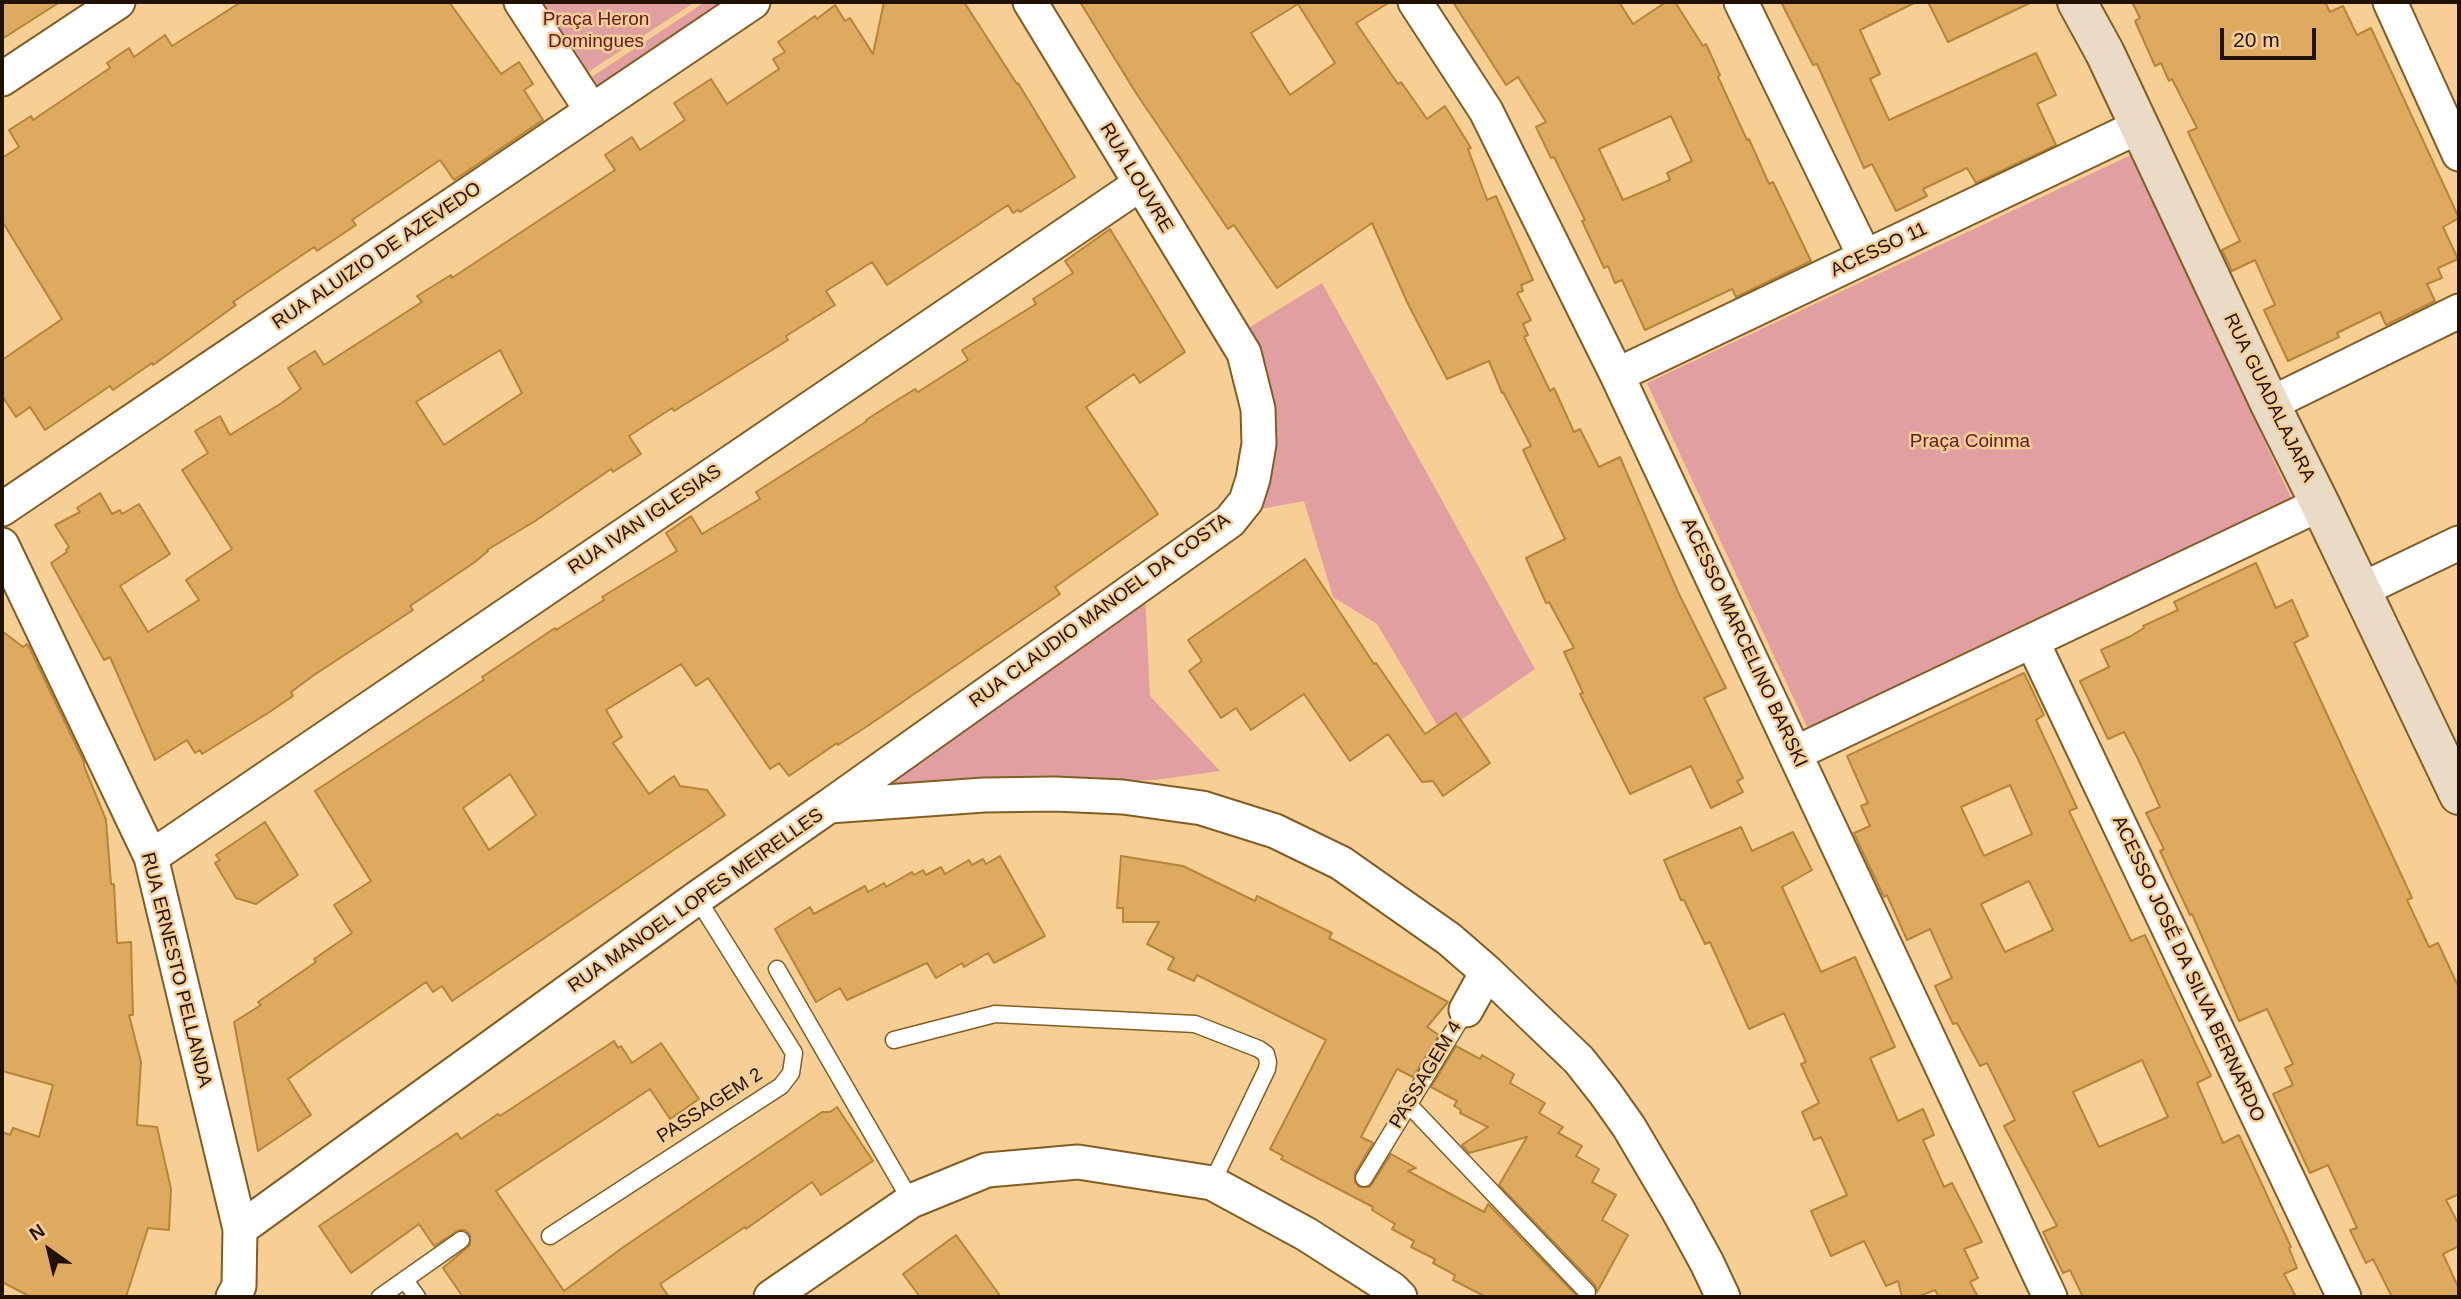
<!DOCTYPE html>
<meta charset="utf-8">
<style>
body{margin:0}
#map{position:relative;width:2461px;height:1299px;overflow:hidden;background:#f7ce94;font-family:Helvetica,sans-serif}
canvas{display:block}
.frame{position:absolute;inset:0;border:4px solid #211200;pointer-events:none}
.north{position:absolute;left:14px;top:1215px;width:70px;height:70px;-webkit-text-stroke:5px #f7ce94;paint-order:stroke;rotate:326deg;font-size:19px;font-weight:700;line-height:28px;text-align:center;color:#211200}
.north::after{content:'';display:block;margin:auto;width:24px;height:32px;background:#211200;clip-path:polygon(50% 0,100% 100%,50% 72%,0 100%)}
.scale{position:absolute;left:2220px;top:28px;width:96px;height:32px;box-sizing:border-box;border:4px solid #211200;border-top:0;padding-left:9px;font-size:21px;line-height:24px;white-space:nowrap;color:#211200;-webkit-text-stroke:5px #f7ce94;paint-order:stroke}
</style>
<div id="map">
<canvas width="2461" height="1299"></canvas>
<div class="frame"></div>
<div class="north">N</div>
<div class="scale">20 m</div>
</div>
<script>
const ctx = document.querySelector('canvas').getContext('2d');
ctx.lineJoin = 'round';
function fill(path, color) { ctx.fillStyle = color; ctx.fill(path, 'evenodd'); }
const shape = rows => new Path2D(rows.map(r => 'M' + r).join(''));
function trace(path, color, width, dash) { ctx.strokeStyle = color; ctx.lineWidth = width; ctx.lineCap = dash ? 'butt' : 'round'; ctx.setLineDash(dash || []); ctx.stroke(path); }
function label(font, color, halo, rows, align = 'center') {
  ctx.font = font + ' Helvetica,sans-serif'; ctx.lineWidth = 5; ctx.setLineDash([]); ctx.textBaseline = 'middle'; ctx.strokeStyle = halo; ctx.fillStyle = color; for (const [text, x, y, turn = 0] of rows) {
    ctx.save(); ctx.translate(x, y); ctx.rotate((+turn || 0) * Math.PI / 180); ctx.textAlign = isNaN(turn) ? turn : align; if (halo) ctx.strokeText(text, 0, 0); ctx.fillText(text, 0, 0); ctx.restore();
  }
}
fill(shape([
 [542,2,695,2,588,72],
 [705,2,735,2,601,93,590,78],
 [2131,155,2293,502,1808,729,1647,383],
 [1322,283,1535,669,1442,733,1377,624,1333,597,1304,501,1261,509,1245,330],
 [1145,594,1150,696,1220,771,1155,780,872,789]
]), '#e19fa2');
const building = shape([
 [2,2,60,2,2,39,2,2],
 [241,2,449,2,501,74,519,62,533,84,524,90,543,120,454,180,440,160,352,220,356,225,317,251,314,247,233,302,236,305,153,365,152,363,113,390,110,386,45,430,30,407,16,417,2,396,2,360,62,319,2,221,2,158,19,147,9,130,31,116,33,120,110,68,107,63,129,48,134,57,165,35,172,46,241,2],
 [884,2,964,2,1017,84,1018,83,1075,177,1020,212,1018,210,1013,213,1008,205,887,285,872,262,826,291,835,305,786,336,788,340,674,411,672,408,629,436,641,454,613,472,611,469,535,521,487,550,488,551,475,562,410,606,413,610,314,675,291,692,293,696,268,713,202,754,200,750,195,753,187,740,155,760,110,657,104,660,51,563,67,552,66,550,69,547,55,525,80,512,77,508,100,493,112,514,120,510,122,514,139,504,170,554,120,586,148,632,199,600,186,580,232,549,182,470,208,453,195,431,220,416,230,435,280,404,301,389,288,368,315,351,324,365,422,302,417,296,451,275,452,278,615,170,605,155,632,137,640,150,685,120,674,103,711,79,727,104,779,69,773,59,785,52,778,42,815,16,817,19,835,5,845,21,850,18,873,54,884,2],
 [500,350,522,393,444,445,416,402,500,350],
 [1080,2,1390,2,1356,23,1398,84,1401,82,1427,119,1445,106,1471,148,1468,149,1487,200,1496,196,1533,280,1521,285,1523,291,1517,293,1531,320,1523,324,1528,335,1524,337,1550,391,1554,388,1574,432,1580,429,1599,467,1620,457,1678,592,1726,688,1704,698,1743,778,1737,781,1743,792,1711,808,1691,766,1630,794,1580,694,1583,693,1564,652,1574,648,1549,602,1546,603,1526,558,1565,539,1523,450,1531,446,1503,392,1502,393,1489,361,1447,379,1408,304,1372,223,1277,288,1234,225,1228,229,1136,93,1080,2],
 [1298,4,1335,63,1290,95,1251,33,1298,4],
 [1453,2,1619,2,1633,24,1666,2,1675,2,1703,46,1706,44,1720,75,1718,77,1747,140,1749,139,1769,184,1773,182,1811,261,1736,297,1732,289,1645,330,1622,280,1615,283,1608,266,1604,268,1582,221,1585,220,1554,157,1551,158,1536,127,1546,122,1518,77,1506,85,1453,2],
 [1671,116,1692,161,1667,173,1670,180,1623,200,1599,149,1671,116],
 [1781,2,1916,2,1860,30,1880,74,1870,79,1889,120,2036,53,2056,95,2037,104,2056,145,1976,183,1967,168,1923,189,1927,196,1896,211,1872,164,1864,168,1817,64,1813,65,1781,2],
 [1928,2,2032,2,1948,42,1928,2],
 [2132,2,2325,2,2330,12,2343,6,2357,35,2371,28,2459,218,2443,227,2458,259,2438,268,2442,278,2427,284,2435,301,2386,325,2380,312,2337,333,2339,337,2288,361,2264,310,2275,305,2255,260,2232,271,2222,250,2240,241,2188,132,2197,128,2172,79,2169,81,2161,63,2155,66,2135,21,2140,18,2132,2],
 [1110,229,1185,352,1140,383,1134,374,1086,407,1158,514,1055,587,1060,594,869,725,838,745,837,743,789,776,779,763,770,769,708,678,696,686,681,664,606,710,622,737,613,743,649,794,674,776,680,786,707,790,725,815,452,1001,442,986,433,992,426,982,337,1044,288,1079,311,1115,258,1151,234,1022,261,1005,258,1002,316,962,314,959,352,933,334,905,371,881,315,791,484,680,482,677,555,628,556,630,604,600,602,597,677,551,666,533,691,516,702,534,760,499,756,492,867,421,866,420,891,404,915,389,918,392,968,360,962,350,1036,304,1033,299,1073,273,1065,261,1110,229],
 [510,774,536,815,489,850,463,808,510,774],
 [1305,559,1374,664,1376,663,1425,734,1456,713,1490,763,1443,796,1433,781,1422,782,1388,734,1350,761,1304,694,1251,730,1236,708,1221,718,1189,671,1202,661,1188,640,1305,559],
 [2256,563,2276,608,2292,600,2308,636,2294,643,2412,898,2407,900,2429,947,2438,943,2459,988,2459,1194,2446,1200,2459,1225,2459,1246,2443,1254,2459,1289,2459,1297,2392,1297,2373,1259,2366,1263,2350,1230,2357,1228,2328,1165,2310,1173,2273,1094,2293,1085,2285,1068,2293,1064,2267,1009,2239,1021,2192,914,2190,915,2160,851,2164,849,2146,813,2160,807,2138,759,2124,732,2108,739,2080,681,2109,667,2101,650,2131,636,2144,628,2143,626,2178,610,2174,602,2256,563],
 [2,631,23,647,27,644,29,647,84,762,84,766,106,820,111,884,114,884,117,943,131,942,133,1015,129,1015,141,1062,137,1125,157,1127,171,1189,169,1230,148,1228,126,1297,31,1297,2,1282,2,1132,10,1135,13,1128,39,1137,53,1085,2,1071,2,631],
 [2024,673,2044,715,2036,720,2077,808,2069,811,2131,941,2145,935,2192,1036,2211,1076,2197,1083,2223,1143,2239,1135,2291,1247,2289,1248,2297,1268,2284,1274,2296,1297,2083,1297,2070,1270,2063,1273,2043,1232,2057,1226,2004,1126,2015,1120,1987,1063,1980,1066,1957,1023,1953,1024,1935,986,1952,978,1930,929,1907,940,1887,895,1884,897,1866,859,1854,833,1870,826,1861,806,1868,803,1847,756,2024,673],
 [2010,785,2032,834,1984,856,1961,807,2010,785],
 [2029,881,2053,930,2005,952,1981,904,2029,881],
 [2142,1060,2168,1117,2099,1147,2073,1092,2142,1060],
 [265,822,298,875,256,904,236,898,215,863,220,860,216,855,265,822],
 [1741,827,1752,851,1793,832,1812,870,1782,887,1821,972,1855,957,1895,1047,1870,1058,1898,1121,1923,1109,1934,1135,1923,1140,1944,1187,1952,1183,1982,1242,1964,1249,1978,1278,1970,1282,1978,1297,1939,1297,1935,1290,1917,1297,1902,1297,1898,1281,1886,1286,1864,1241,1831,1256,1811,1211,1847,1195,1821,1137,1814,1140,1802,1112,1819,1103,1801,1064,1806,1062,1784,1013,1749,1029,1710,942,1705,944,1684,900,1681,900,1664,860,1741,827],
 [1000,856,1045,936,994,963,988,953,964,967,962,963,936,978,927,963,847,1000,840,988,816,1002,775,929,810,907,814,914,865,886,868,892,884,883,886,887,912,872,914,875,923,870,926,875,941,867,945,874,969,860,972,865,983,859,986,864,1000,856],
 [1121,856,1183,866,1255,901,1257,896,1332,933,1329,938,1448,1002,1427,1027,1439,1035,1413,1077,1397,1069,1361,1137,1373,1143,1355,1173,1355,1182,1359,1187,1370,1187,1391,1154,1416,1168,1408,1171,1484,1212,1488,1204,1578,1297,1486,1297,1453,1280,1455,1275,1433,1263,1435,1259,1411,1247,1414,1241,1392,1229,1395,1224,1372,1210,1373,1207,1281,1159,1283,1156,1270,1149,1326,1040,1197,975,1194,981,1168,969,1174,958,1147,944,1159,922,1123,922,1123,908,1117,908,1121,856],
 [614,1041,618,1048,621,1046,632,1063,661,1043,699,1099,670,1119,650,1089,496,1191,564,1291,622,1248,822,1112,830,1112,837,1107,873,1161,821,1195,812,1182,746,1229,745,1227,660,1284,669,1297,463,1297,443,1268,470,1245,470,1235,465,1230,459,1230,434,1246,419,1224,351,1273,319,1226,457,1133,461,1139,498,1114,500,1116,614,1041],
 [1456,1046,1480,1059,1482,1055,1514,1074,1510,1083,1545,1103,1539,1113,1563,1127,1558,1133,1582,1146,1576,1156,1599,1169,1592,1182,1616,1195,1602,1220,1628,1235,1597,1292,1595,1285,1499,1185,1527,1137,1469,1153,1462,1145,1488,1127,1460,1113,1461,1110,1454,1106,1457,1101,1431,1087,1456,1046],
 [956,1235,1001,1297,920,1297,903,1274,956,1235]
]);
fill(building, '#ddaa60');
trace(building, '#b68539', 2);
const service = shape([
 [777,969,911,1201],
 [894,1040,995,1014,1195,1024,1259,1049,1266,1054,1268,1062,1267,1069,1212,1183],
 [1409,1105,1587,1292],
 [1364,1178,1466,1010],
 [550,1236,781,1086,791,1073,794,1053,697,898],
 [405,1280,417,1297],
 [380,1297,461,1240]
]);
const minor = shape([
 [521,2,592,111],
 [1415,2,1486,111,1617,375,2050,1297],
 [1741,2,1865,257],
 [2390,2,2459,154],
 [2,79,118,2],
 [1617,375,2140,126],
 [2270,404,2459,311],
 [2,509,753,2],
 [2,545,151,857,240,1229,239,1286,233,1297],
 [2361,590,2459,543],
 [2032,641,2344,1297],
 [1796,753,2320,504],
 [829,806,1230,521,1246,501,1253,479,1259,444,1258,409,1244,353,1030,2],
 [151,857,1140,184],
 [1466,1010,1487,972],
 [240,1229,697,898,829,806,984,795,1055,794,1123,797,1202,808,1275,831,1341,863,1449,939,1487,972,1579,1060,1605,1093,1629,1127,1678,1210,1707,1263,1723,1297],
 [771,1297,911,1201,987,1170,1078,1162,1212,1183,1306,1234,1392,1289,1400,1297]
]);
const secondary = shape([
 [2077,2,2105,53,2270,404,2320,504,2459,795]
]);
trace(service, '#825e24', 19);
trace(minor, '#825e24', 37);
trace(secondary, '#825e24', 42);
trace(service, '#fff', 16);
trace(minor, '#fff', 33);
trace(secondary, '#e9dbc5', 38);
label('19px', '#671725', '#f7ce94', [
 ["Praça Heron",596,20],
 ["Domingues",596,42],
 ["Praça Coinma",1970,442]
]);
label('19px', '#211200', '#f7ce94', [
 ["RUA LOUVRE",1136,178,59],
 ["ACESSO 11",1879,250,-25],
 ["RUA ALUIZIO DE AZEVEDO",377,256,-34],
 ["RUA GUADALAJARA",2269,398,64],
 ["RUA IVAN IGLESIAS",645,520,-34],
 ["RUA CLAUDIO MANOEL DA COSTA",1100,611,-36],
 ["ACESSO MARCELINO BARSKI",1744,643,65],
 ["RUA MANOEL LOPES MEIRELLES",696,901,-35],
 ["ACESSO JOSÉ DA SILVA BERNARDO",2188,969,65],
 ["RUA ERNESTO PELLANDA",176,970,76],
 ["PASSAGEM 4",1426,1075,-59],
 ["PASSAGEM 2",710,1106,-33]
]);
</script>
